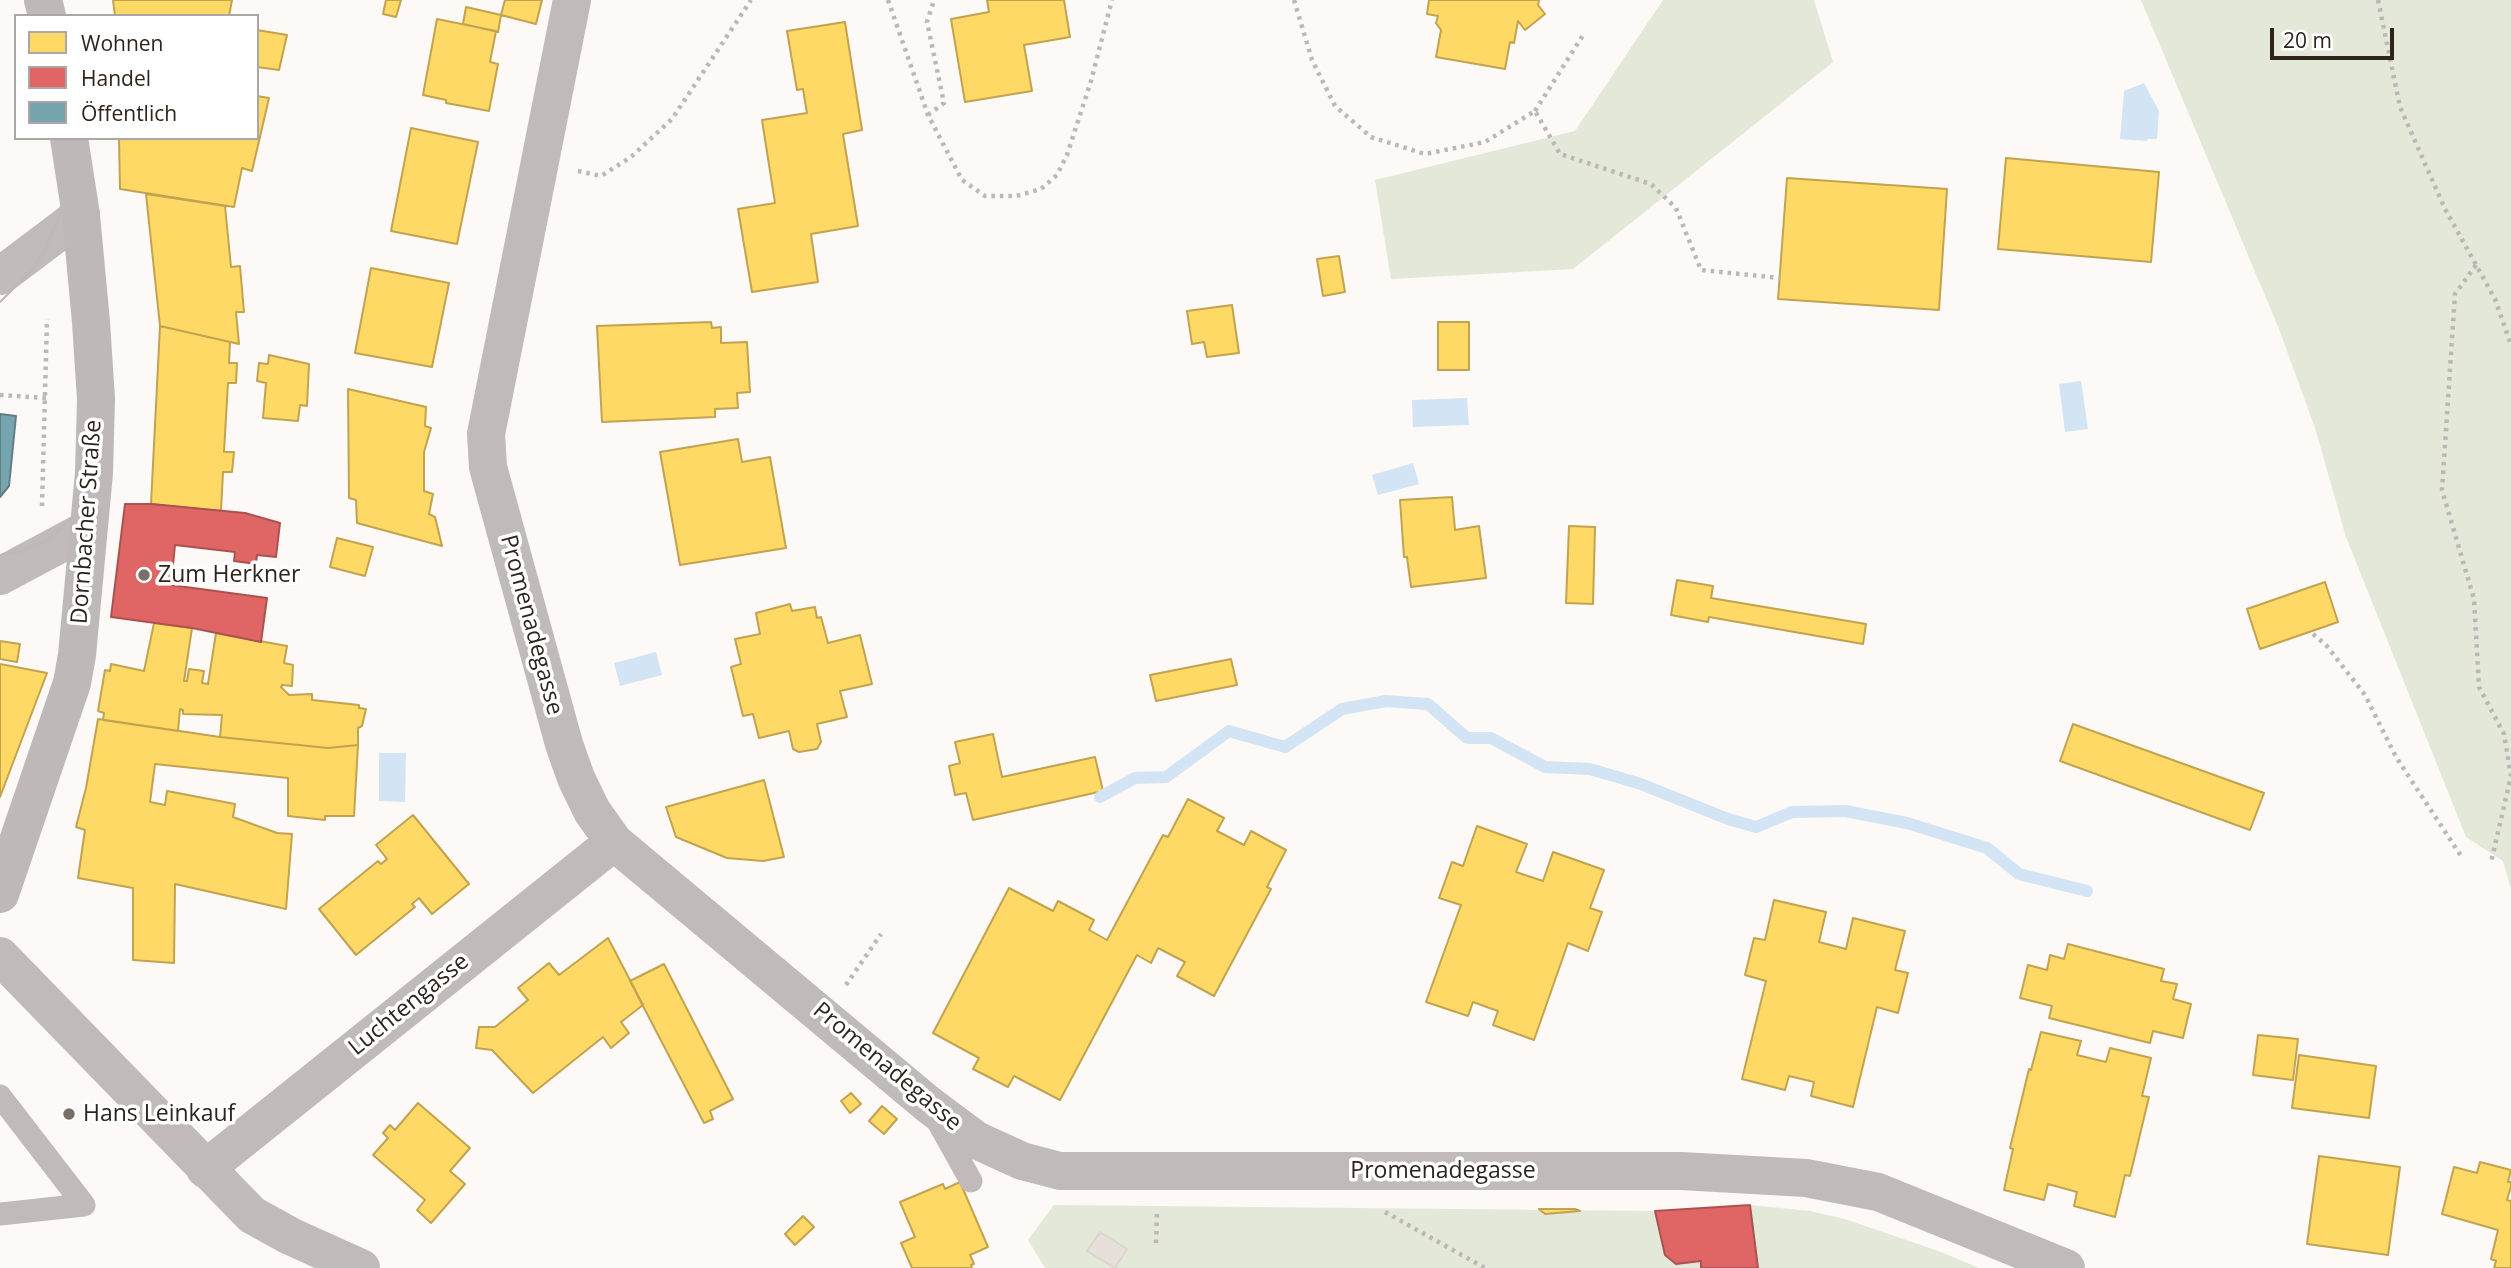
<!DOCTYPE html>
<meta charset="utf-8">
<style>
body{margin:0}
#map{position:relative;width:2511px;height:1268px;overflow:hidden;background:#fcf9f6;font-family:"Open Sans",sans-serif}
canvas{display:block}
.legend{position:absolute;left:14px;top:14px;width:245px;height:126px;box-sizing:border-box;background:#fff;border:2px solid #aca7a4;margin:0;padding:9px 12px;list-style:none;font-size:21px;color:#2f241c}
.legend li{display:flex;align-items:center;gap:14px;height:35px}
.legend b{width:35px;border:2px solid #aca7a4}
.scale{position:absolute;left:2270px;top:28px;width:124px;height:32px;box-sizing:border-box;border:4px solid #2f241c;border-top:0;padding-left:9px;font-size:21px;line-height:24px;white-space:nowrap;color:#2f241c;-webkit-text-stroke:5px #fff;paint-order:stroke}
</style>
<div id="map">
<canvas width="2511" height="1268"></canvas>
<ul class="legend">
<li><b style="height:19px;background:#ffd966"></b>Wohnen</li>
<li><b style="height:19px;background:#e06666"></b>Handel</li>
<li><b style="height:19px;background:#76a5af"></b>Öffentlich</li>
</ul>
<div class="scale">20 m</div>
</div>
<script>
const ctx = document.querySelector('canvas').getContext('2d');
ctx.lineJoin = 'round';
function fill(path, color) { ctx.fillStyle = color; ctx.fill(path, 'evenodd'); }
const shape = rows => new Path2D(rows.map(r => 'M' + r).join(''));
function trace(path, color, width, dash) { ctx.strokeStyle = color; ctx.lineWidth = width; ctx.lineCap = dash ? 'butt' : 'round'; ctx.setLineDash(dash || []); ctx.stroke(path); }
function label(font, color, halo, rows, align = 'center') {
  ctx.font = font + ' "Open Sans",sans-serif'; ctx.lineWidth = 7; ctx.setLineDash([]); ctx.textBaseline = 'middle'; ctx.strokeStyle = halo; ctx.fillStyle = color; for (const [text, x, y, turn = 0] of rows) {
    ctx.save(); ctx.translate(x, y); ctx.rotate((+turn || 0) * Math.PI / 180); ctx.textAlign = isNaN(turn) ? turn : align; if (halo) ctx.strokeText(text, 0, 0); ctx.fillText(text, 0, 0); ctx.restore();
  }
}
fill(shape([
 [1663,0,1814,0,1833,62,1573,269,1391,279,1375,180,1575,131],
 [2141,0,2511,0,2511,889,2503,861,2466,837,2346,537,2315,428,2279,329],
 [1054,1205,1655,1211,1750,1205,1810,1211,1845,1219,1941,1252,1979,1268,1045,1268,1028,1240]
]), '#e4e8d8');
fill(shape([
 [2144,83,2159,111,2157,139,2148,139,2147,141,2120,139,2124,91],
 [2081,381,2088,429,2065,432,2059,384],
 [1467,398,1469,425,1413,427,1412,400],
 [1413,463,1419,484,1378,495,1372,475],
 [656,652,662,675,620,686,614,663],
 [379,753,406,753,405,802,379,801]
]), '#d3e5f4');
const homes = shape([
 [113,0,232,0,229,16,115,16,113,0],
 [386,0,401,0,396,17,383,14,386,0],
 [505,0,542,0,536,24,501,15,505,0],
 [987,0,1064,0,1070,37,1024,45,1032,91,965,102,951,19,989,12,987,0],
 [1429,0,1539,0,1538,5,1545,14,1525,30,1518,21,1514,43,1510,42,1505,69,1436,57,1441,30,1436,23,1438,16,1427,14,1429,0],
 [466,7,501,15,498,32,463,24,466,7],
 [437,19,496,31,490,62,498,64,489,111,446,103,446,100,423,95,437,19],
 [845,22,862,130,843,134,858,226,811,234,818,282,752,292,738,209,775,203,762,120,807,113,803,89,797,90,787,31,845,22],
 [257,30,287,35,279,70,257,67,257,30],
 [257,96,269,98,252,171,242,168,234,207,120,189,119,138,257,138,257,96],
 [411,128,478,142,457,244,391,231,411,128],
 [2006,158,2159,172,2151,262,1998,249,2006,158],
 [1787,178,1947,189,1939,310,1778,299,1787,178],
 [146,194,225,206,231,267,240,266,244,312,236,312,239,344,160,326,146,194],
 [1339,256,1345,292,1323,296,1317,259,1339,256],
 [371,268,449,283,432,367,355,353,371,268],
 [1232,305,1239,353,1207,357,1204,342,1192,344,1187,311,1232,305],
 [711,322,712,328,721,327,721,343,747,342,750,392,737,393,738,408,715,409,715,417,602,422,597,326,711,322],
 [1438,322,1469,322,1469,370,1438,370,1438,322],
 [160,326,230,342,229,363,237,363,236,383,228,383,224,452,234,452,232,472,223,472,221,511,151,504,160,326],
 [269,355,309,364,307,406,300,405,298,421,263,418,266,383,257,381,259,363,268,364,269,355],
 [348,389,426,407,425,426,431,428,424,452,424,491,433,494,429,514,435,517,442,546,357,523,356,500,349,498,348,389],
 [738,439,742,462,770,457,786,548,680,565,660,452,738,439],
 [1452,497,1455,530,1479,526,1486,578,1411,587,1407,557,1404,557,1400,500,1452,497],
 [1569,526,1595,527,1593,604,1566,603,1569,526],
 [337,538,373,547,365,576,330,567,337,538],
 [1677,580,1713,586,1711,598,1866,624,1863,644,1709,617,1708,622,1671,615,1677,580],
 [2325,582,2338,622,2260,649,2247,609,2325,582],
 [790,604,792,611,815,607,817,618,821,617,828,643,860,635,872,684,840,691,847,717,817,724,821,742,817,749,799,752,793,749,789,731,759,738,753,714,743,716,731,667,741,664,735,639,760,634,756,613,790,604],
 [154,623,192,628,184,681,187,681,189,669,204,671,202,683,208,684,216,633,287,646,284,663,293,665,292,686,282,685,281,687,289,695,312,694,312,700,359,705,359,708,366,709,362,726,358,728,358,745,328,748,220,737,222,715,183,714,183,710,180,709,178,731,103,720,104,713,98,711,105,670,110,671,111,664,144,671,154,623],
 [0,641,20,644,17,662,0,659,0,641],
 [1231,659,1237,685,1156,701,1150,675,1231,659],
 [0,664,47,673,0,797,0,664],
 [98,719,220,737,328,748,358,745,354,816,325,816,325,820,288,816,288,778,155,764,150,802,165,805,167,791,235,804,233,817,277,833,292,834,286,909,175,884,174,963,133,960,133,888,78,878,85,830,76,827,86,788,98,719],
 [2073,724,2264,793,2250,830,2060,761,2073,724],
 [993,734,1002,777,1095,757,1103,791,973,820,966,793,955,795,949,766,960,763,955,742,993,734],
 [764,780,784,857,763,861,727,858,676,837,666,807,764,780],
 [1188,799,1224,818,1217,831,1244,845,1251,831,1286,850,1267,887,1271,889,1214,996,1177,976,1185,962,1158,948,1151,963,1137,955,1060,1100,1014,1076,1008,1087,973,1069,979,1058,933,1033,1009,888,1053,911,1058,901,1094,920,1089,930,1107,940,1163,835,1168,837,1188,799],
 [413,815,469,884,432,914,419,898,412,904,415,907,356,955,319,909,378,861,381,864,387,859,376,845,413,815],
 [1477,826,1527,844,1516,872,1543,881,1553,852,1604,870,1590,908,1602,912,1588,951,1568,943,1534,1040,1493,1025,1498,1011,1473,1002,1468,1016,1426,1002,1461,905,1439,898,1452,862,1463,866,1477,826],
 [1774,900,1826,912,1819,942,1846,949,1853,918,1905,931,1895,970,1908,973,1898,1013,1877,1007,1853,1107,1811,1096,1814,1082,1789,1076,1785,1090,1742,1079,1766,981,1745,975,1754,938,1765,940,1774,900],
 [608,938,643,1005,621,1022,629,1033,611,1048,603,1037,533,1093,492,1050,476,1048,479,1027,495,1027,528,1000,518,988,549,963,559,975,608,938],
 [2068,944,2164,969,2161,981,2177,984,2173,999,2191,1004,2183,1038,2153,1031,2150,1043,2049,1018,2052,1006,2020,998,2028,965,2047,970,2050,955,2064,959,2068,944],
 [664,964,733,1099,710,1111,713,1119,704,1123,630,981,664,964],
 [2041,1032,2081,1041,2077,1055,2106,1062,2110,1048,2151,1058,2142,1096,2149,1097,2130,1176,2125,1175,2115,1217,2074,1206,2077,1192,2048,1184,2044,1200,2004,1190,2013,1149,2010,1148,2029,1069,2031,1070,2041,1032],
 [2258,1035,2298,1039,2293,1080,2253,1075,2258,1035],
 [2299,1055,2376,1066,2369,1118,2292,1108,2299,1055],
 [851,1093,861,1104,850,1113,841,1101,851,1093],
 [418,1103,470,1148,450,1171,465,1184,431,1223,417,1210,425,1200,373,1155,388,1138,383,1133,390,1125,395,1130,418,1103],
 [882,1106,897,1119,884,1134,869,1121,882,1106],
 [2319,1156,2400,1167,2388,1255,2307,1244,2319,1156],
 [2480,1162,2511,1170,2508,1182,2511,1182,2511,1186,2507,1200,2511,1201,2511,1268,2494,1268,2496,1261,2491,1259,2498,1230,2442,1214,2454,1167,2477,1173,2480,1162],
 [960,1182,988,1247,970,1255,974,1264,971,1265,972,1268,912,1268,901,1243,915,1237,900,1202,943,1184,945,1189,960,1182],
 [1539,1209,1575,1209,1580,1211,1545,1214,1539,1209],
 [803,1216,814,1227,795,1245,785,1234,803,1216]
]);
fill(homes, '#ffd966');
trace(homes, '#c1a350', 2);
const shops = shape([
 [125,504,151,504,245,513,280,523,276,557,257,555,256,564,234,561,235,552,175,545,171,585,267,598,261,642,192,628,111,617,125,504],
 [1750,1205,1758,1268,1701,1268,1701,1261,1676,1264,1665,1255,1655,1211,1750,1205]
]);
fill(shops, '#e06666');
trace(shops, '#ab5250', 2);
const public = shape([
 [0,414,16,416,9,486,0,497,0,414]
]);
fill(public, '#76a5af');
trace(public, '#617e83', 2);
trace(shape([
 [1100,797,1135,778,1166,777,1229,731,1285,747,1342,709,1386,701,1428,704,1467,738,1491,738,1545,767,1590,769,1641,784,1728,819,1756,827,1792,812,1845,811,1907,823,1987,848,2019,874,2087,891]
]), '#d3e5f4', 12);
const building = shape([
 [1100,1232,1127,1249,1115,1268,1087,1251,1100,1232]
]);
fill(building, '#e7e0da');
trace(building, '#dbd4cf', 2);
trace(shape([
 [888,0,928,115,962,180,985,196,1016,196,1041,189,1057,175,1067,155,1091,81,1112,0],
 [1294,0,1312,60,1335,106,1371,137,1425,154,1485,142,1535,111,1560,154,1651,184,1676,208,1701,270,1780,278],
 [2378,0,2400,107,2445,209,2495,299,2511,345],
 [1535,111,1585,32],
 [928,115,944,103,927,22,934,0],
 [578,171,601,176,631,157,672,119,751,0],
 [2476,265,2455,294,2442,490,2474,599,2479,687,2504,734,2511,776,2491,862],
 [0,395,46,398],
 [42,506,47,319],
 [2313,634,2326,645,2365,695,2396,757,2463,859],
 [846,985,881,934],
 [1385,1212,1485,1268],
 [1156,1243,1157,1211]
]), '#bcb8b7', 4.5, [3.5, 5]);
trace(shape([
 [0,1096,84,1205,0,1214],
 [937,1120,971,1181]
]), '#c0baba', 23);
trace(shape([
 [572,0,486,434,488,467,564,744,576,778,592,811,614,842,929,1105,976,1140,1022,1161,1060,1171,1681,1171,1806,1178,1878,1192,2066,1268],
 [0,276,81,215],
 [0,576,88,529],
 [0,956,252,1215,290,1236,361,1268],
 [205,1169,614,842]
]), '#c0baba', 38);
trace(shape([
 [43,0,47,16],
 [0,894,72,683,77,655,94,473,96,399,91,322,81,215,69,138]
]), '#bfb8b9', 38);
trace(shape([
 [35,0,38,16],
 [53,0,57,16],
 [0,302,30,272,43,254,59,218,65,180,61,138],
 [0,555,23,551,47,540,59,531,76,513,87,494,94,473,98,377,97,314,94,255,79,138]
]), '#bdb9b7', 2);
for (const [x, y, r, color] of [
 [144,575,7,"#776f68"],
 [69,1114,7,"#776f68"]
]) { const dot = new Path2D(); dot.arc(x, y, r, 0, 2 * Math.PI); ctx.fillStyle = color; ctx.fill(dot); trace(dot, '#fff', 2.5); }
label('23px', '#2f241c', '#fff', [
 ["Dornbacher Straße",87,522,-86],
 ["Promenadegasse",531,625,75],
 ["Luchtengasse",409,1005,-39],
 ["Promenadegasse",887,1067,40],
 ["Promenadegasse",1443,1171]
]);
label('23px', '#2f241c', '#fff', [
 ["Zum Herkner",158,575],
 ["Hans Leinkauf",83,1114]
], 'left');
</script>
